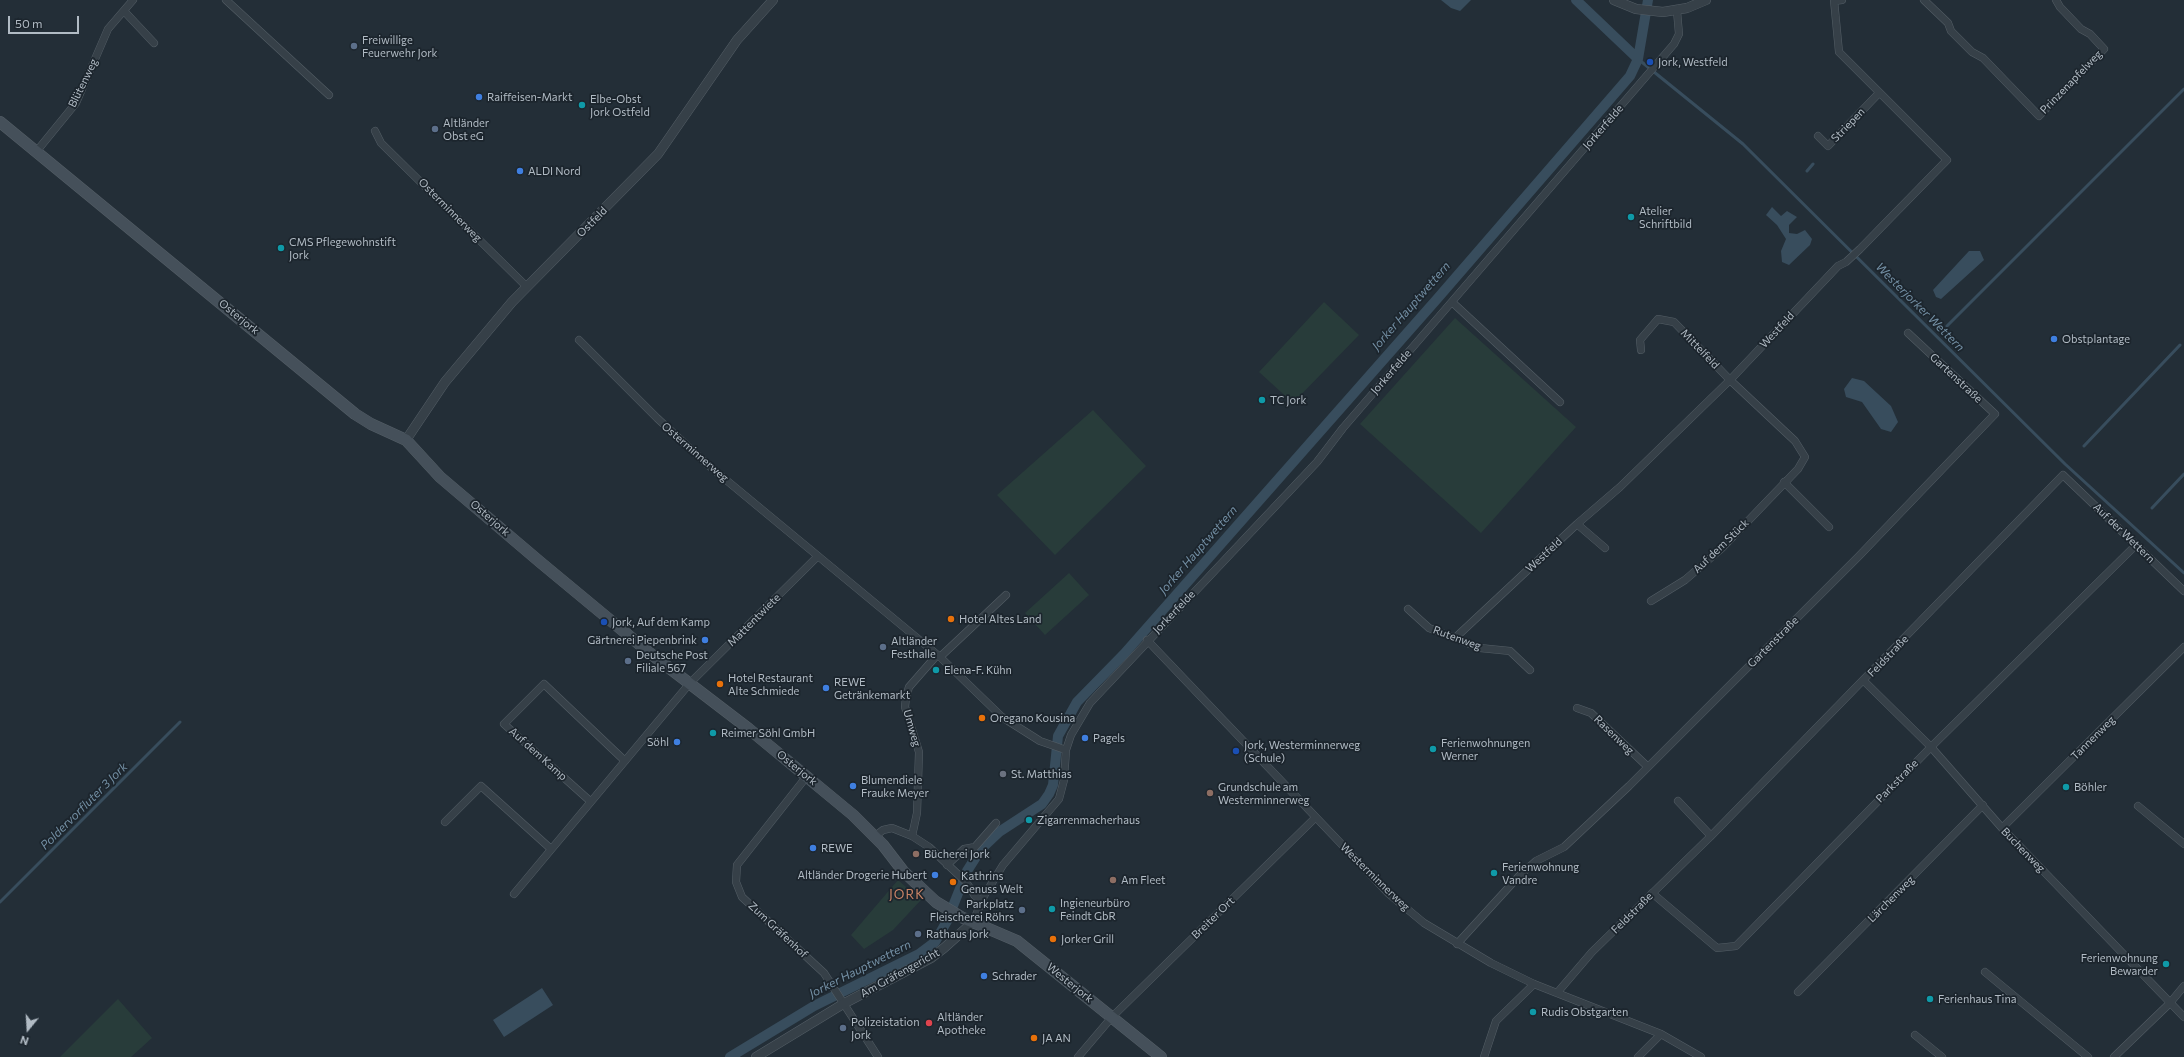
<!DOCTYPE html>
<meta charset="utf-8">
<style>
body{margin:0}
#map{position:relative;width:2184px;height:1057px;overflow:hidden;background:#232e37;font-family:Commissioner,sans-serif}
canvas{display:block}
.north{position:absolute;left:8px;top:1009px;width:40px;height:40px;-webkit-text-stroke:3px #1c252d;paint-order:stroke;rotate:198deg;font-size:11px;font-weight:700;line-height:16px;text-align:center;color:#b1bbc4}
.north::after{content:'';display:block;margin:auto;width:14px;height:18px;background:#b1bbc4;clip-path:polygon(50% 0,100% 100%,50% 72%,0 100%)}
.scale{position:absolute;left:8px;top:16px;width:71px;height:18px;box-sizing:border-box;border:2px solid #b1bbc4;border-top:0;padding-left:5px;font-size:12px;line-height:14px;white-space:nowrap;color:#b1bbc4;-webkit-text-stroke:3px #1c252d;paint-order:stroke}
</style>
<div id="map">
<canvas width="2184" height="1057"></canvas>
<div class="north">N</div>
<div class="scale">50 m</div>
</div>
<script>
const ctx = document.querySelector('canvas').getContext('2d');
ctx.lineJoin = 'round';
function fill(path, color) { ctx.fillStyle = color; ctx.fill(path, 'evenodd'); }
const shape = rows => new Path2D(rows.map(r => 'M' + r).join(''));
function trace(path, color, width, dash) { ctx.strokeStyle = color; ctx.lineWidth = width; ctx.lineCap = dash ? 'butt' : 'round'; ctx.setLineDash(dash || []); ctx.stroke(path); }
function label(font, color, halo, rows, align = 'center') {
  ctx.font = font + ' Commissioner,sans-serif'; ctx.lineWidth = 3.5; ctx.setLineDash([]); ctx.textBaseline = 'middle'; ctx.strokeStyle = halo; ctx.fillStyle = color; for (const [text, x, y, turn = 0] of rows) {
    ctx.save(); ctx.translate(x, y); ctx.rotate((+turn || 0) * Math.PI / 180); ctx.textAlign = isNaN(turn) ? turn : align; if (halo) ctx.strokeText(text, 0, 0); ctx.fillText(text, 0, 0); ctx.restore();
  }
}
fill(shape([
 [1324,302,1359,335,1293,403,1259,372],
 [1455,318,1576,427,1481,533,1360,424],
 [1093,410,1146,466,1055,555,997,495],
 [1069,573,1089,595,1045,635,1025,613],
 [898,880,921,900,893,930,864,949,851,935],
 [118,999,152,1038,131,1057,60,1057]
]), '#283c3a');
fill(shape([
 [1441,0,1471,0,1460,11,1451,8],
 [1772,207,1781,216,1787,211,1797,217,1789,225,1789,233,1797,234,1805,230,1812,239,1810,245,1789,265,1782,262,1781,251,1786,239,1777,225,1766,215],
 [1969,251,1980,251,1984,260,1941,299,1936,297,1933,290],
 [1852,378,1864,381,1891,406,1898,422,1891,432,1881,429,1862,402,1846,397,1844,389],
 [542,988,553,1005,504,1037,493,1020]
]), '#384d5d');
trace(shape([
 [1638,59,1743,144,2065,464,2184,573],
 [1807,171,1813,164],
 [1947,326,2184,89],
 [2084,446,2180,345],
 [2152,508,2184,474],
 [0,902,180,722]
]), '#384d5d', 3);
trace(shape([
 [1576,0,1638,59],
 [730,1057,814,1006,919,954,935,942,947,921,967,871,981,849,999,832,1042,804,1049,794,1053,785,1058,736,1077,702,1124,654,1437,299,1630,76,1638,59,1648,0]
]), '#384d5d', 10);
const minor = shape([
 [226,0,329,95],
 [1924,0,1948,23,1951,31,1972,52,1983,58,2039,116,2104,49,2090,34,2081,29,2060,7,2056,0],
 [1834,1,1842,0],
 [124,11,154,43],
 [375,131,381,143,527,287],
 [1818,136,1828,146,1879,93],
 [36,152,76,103,108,29,133,0],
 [1452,302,1560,402],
 [579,340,657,418,708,465,940,657,1002,717,1040,741,1066,750],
 [1641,350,1640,340,1658,319,1674,322,1730,380,1795,441,1805,457,1798,469,1722,548,1685,580,1651,601],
 [1784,482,1829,527],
 [1577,524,1605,548],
 [1408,609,1429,628,1480,648,1510,651,1530,670],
 [1455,638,1577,524,1620,487,1730,380,1838,266,1846,262,1860,249,1947,160,1839,52,1834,0],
 [1147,640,1389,894,1424,923,1491,963,1534,984,1661,1034,1701,1057],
 [940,657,1006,595],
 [1864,681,1931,747,2002,828,2184,1017],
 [1577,708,1591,713,1648,767],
 [807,776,737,865,736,882,742,897,824,973,878,1057],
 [590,801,504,724,544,684,625,761],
 [1678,801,1711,836],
 [2138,806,2184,844],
 [445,822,481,786,551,849],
 [2002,828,2184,647],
 [912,836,917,813,919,752,905,707,906,697,909,687,937,655],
 [874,837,883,830,892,828,912,836,929,847,966,882,975,896,982,901],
 [947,865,964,849,975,847,996,823],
 [1652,893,1717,948,1736,946,1931,747,2136,545],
 [514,894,690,683,818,556],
 [973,922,984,896,1003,865,1059,799,1064,780,1066,750,1071,735,1090,703,1317,462,1343,428,1674,44,1679,34,1677,11],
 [1457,944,1519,876,1536,861,1564,847,1629,786,1859,556,1995,414,1908,333],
 [1985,972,2088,1057],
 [1798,992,1983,805],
 [1557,993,1592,952,1711,836,2063,475,2184,591],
 [1915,1035,1942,1057],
 [1078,1057,1112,1017,1315,818],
 [1484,1057,1496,1021,1534,984],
 [1638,1057,1661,1034],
 [2114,1057,2170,1003,2184,986]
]);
const tertiary = shape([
 [1614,0,1636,9,1663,12,1687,8,1706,0],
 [406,440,445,382,512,302,658,154,737,40,773,0],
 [756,1057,843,1004,931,958,944,948,973,922]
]);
const secondary = shape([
 [0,122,355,414,371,424,406,440,440,477,540,562,651,654,749,729,853,815,883,845,903,871,936,902,961,917,1017,941,1161,1057]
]);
trace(minor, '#545e66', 8);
trace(tertiary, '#545e66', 10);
trace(secondary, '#545e66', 12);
trace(minor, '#364048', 7);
trace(tertiary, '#364048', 9);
trace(secondary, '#45505a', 11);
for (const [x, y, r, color] of [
 [354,46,4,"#5c6f8a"],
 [1650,62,4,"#1a4fb4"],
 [479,97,4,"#3f7fe0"],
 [582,105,4,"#0f9aa8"],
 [435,129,4,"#5c6f8a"],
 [520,171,4,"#3f7fe0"],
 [1631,217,4,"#0f9aa8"],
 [281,248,4,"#0f9aa8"],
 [2054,339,4,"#3f7fe0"],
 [1262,400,4,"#0f9aa8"],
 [951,619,4,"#e8710a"],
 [604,622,4,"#1a4fb4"],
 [705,640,4,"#3f7fe0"],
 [883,647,4,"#5c6f8a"],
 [628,661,4,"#5c6f8a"],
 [936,670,4,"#0f9aa8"],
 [720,684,4,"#e8710a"],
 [826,688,4,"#3f7fe0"],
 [982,718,4,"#e8710a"],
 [713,733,4,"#0f9aa8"],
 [1085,738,4,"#3f7fe0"],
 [677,742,4,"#3f7fe0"],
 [1433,749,4,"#0f9aa8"],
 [1236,751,4,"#1a4fb4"],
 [1003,774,4,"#6b7280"],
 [853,786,4,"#3f7fe0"],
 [2066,787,4,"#0f9aa8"],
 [1210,793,4,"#8d6e63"],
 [1029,820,4,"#0f9aa8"],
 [813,848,4,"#3f7fe0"],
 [916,854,4,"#8d6e63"],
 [1494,873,4,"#0f9aa8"],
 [935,875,4,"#3f7fe0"],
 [1113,880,4,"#8d6e63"],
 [953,882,4,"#e8710a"],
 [1052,909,4,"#0f9aa8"],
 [1022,910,4,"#5c6f8a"],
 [918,934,4,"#5c6f8a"],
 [1053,939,4,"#e8710a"],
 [2166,964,4,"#0f9aa8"],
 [984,976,4,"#3f7fe0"],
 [1930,999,4,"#0f9aa8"],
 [1533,1012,4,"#0f9aa8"],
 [929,1023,4,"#e0444e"],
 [843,1028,4,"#5c6f8a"],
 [1034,1038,4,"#e8710a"]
]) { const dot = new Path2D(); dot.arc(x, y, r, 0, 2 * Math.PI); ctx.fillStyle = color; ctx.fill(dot); trace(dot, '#1c252d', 1.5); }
label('11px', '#b1bbc4', '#1c252d', [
 ["Freiwillige",362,40],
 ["Feuerwehr Jork",362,53],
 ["Jork, Westfeld",1658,62],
 ["Raiffeisen-Markt",487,97],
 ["Elbe-Obst",590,99],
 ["Jork Ostfeld",590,112],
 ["Altländer",443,123],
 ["Obst eG",443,136],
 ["ALDI Nord",528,171],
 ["Atelier",1639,211],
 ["Schriftbild",1639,224],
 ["CMS Pflegewohnstift",289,242],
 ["Jork",289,255],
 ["Obstplantage",2062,339],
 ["TC Jork",1270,400],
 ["Hotel Altes Land",959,619],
 ["Jork, Auf dem Kamp",612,622],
 ["Gärtnerei Piepenbrink",697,640,"right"],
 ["Altländer",891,641],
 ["Festhalle",891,654],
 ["Deutsche Post",636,655],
 ["Filiale 567",636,668],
 ["Elena-F. Kühn",944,670],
 ["Hotel Restaurant",728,678],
 ["Alte Schmiede",728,691],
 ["REWE",834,682],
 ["Getränkemarkt",834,695],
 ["Oregano Kousina",990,718],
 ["Reimer Söhl GmbH",721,733],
 ["Pagels",1093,738],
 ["Söhl",669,742,"right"],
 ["Ferienwohnungen",1441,743],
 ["Werner",1441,756],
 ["Jork, Westerminnerweg",1244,745],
 ["(Schule)",1244,758],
 ["St. Matthias",1011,774],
 ["Blumendiele",861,780],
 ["Frauke Meyer",861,793],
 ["Grundschule am",1218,787],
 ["Westerminnerweg",1218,800],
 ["Böhler",2074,787],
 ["Zigarrenmacherhaus",1037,820],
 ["REWE",821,848],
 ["Bücherei Jork",924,854],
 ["Ferienwohnung",1502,867],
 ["Vandre",1502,880],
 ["Altländer Drogerie Hubert",927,875,"right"],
 ["Kathrins",961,876],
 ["Genuss Welt",961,889],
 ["Am Fleet",1121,880],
 ["Ingieneurbüro",1060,903],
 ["Feindt GbR",1060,916],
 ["Parkplatz",1014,904,"right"],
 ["Fleischerei Röhrs",1014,917,"right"],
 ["Rathaus Jork",926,934],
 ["Jorker Grill",1061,939],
 ["Ferienwohnung",2158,958,"right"],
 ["Bewarder",2158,971,"right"],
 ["Schrader",992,976],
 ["Ferienhaus Tina",1938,999],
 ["Rudis Obstgarten",1541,1012],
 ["Altländer",937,1017],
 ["Apotheke",937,1030],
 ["Polizeistation",851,1022],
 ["Jork",851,1035],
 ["JA AN",1042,1038]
], 'left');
label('11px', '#b1bbc4', '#1c252d', [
 ["Prinzenapfelweg",2071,82,-46],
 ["Blütenweg",83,83,-64],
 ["Striepen",1848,125,-46],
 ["Jorkerfelde",1603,127,-49],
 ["Osterminnerweg",450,210,45],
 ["Ostfeld",592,222,-45],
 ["Osterjork",239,317,39],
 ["Westfeld",1777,330,-47],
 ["Mittelfeld",1700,349,46],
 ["Jorkerfelde",1391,372,-49],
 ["Gartenstraße",1956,378,43],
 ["Osterminnerweg",695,452,41],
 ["Osterjork",490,518,41],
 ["Auf der Wettern",2124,533,44],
 ["Auf dem Stück",1721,546,-44],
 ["Westfeld",1544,555,-43],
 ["Jorkerfelde",1174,612,-46],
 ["Mattentwiete",754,620,-45],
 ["Rutenweg",1457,638,20],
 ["Gartenstraße",1773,642,-45],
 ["Feldstraße",1888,656,-46],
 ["Umweg",912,728,74],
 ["Rasenweg",1614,735,44],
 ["Tannenweg",2093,738,-45],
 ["Auf dem Kamp",538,754,42],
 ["Osterjork",797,768,39],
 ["Parkstraße",1897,781,-46],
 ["Buchenweg",2023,850,46],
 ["Westerminnerweg",1375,877,44],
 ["Lärchenweg",1891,899,-45],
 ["Feldstraße",1632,913,-45],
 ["Breiter Ort",1213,918,-44],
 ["Zum Gräfenhof",778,930,43],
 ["Am Gräfengericht",900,973,-29],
 ["Westerjork",1070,983,39]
]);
label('italic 12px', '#7490a5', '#1c252d', [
 ["Jorker Hauptwettern",1411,306,-49],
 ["Westerjorker Wettern",1920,307,45],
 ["Jorker Hauptwettern",1198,550,-49],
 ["Poldervorfluter 3 Jork",84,806,-45],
 ["Jorker Hauptwettern",860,969,-27]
]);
ctx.letterSpacing = '1px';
label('13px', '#ca8466', '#1c252d', [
 ["JORK",907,895]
]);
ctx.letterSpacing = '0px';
</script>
